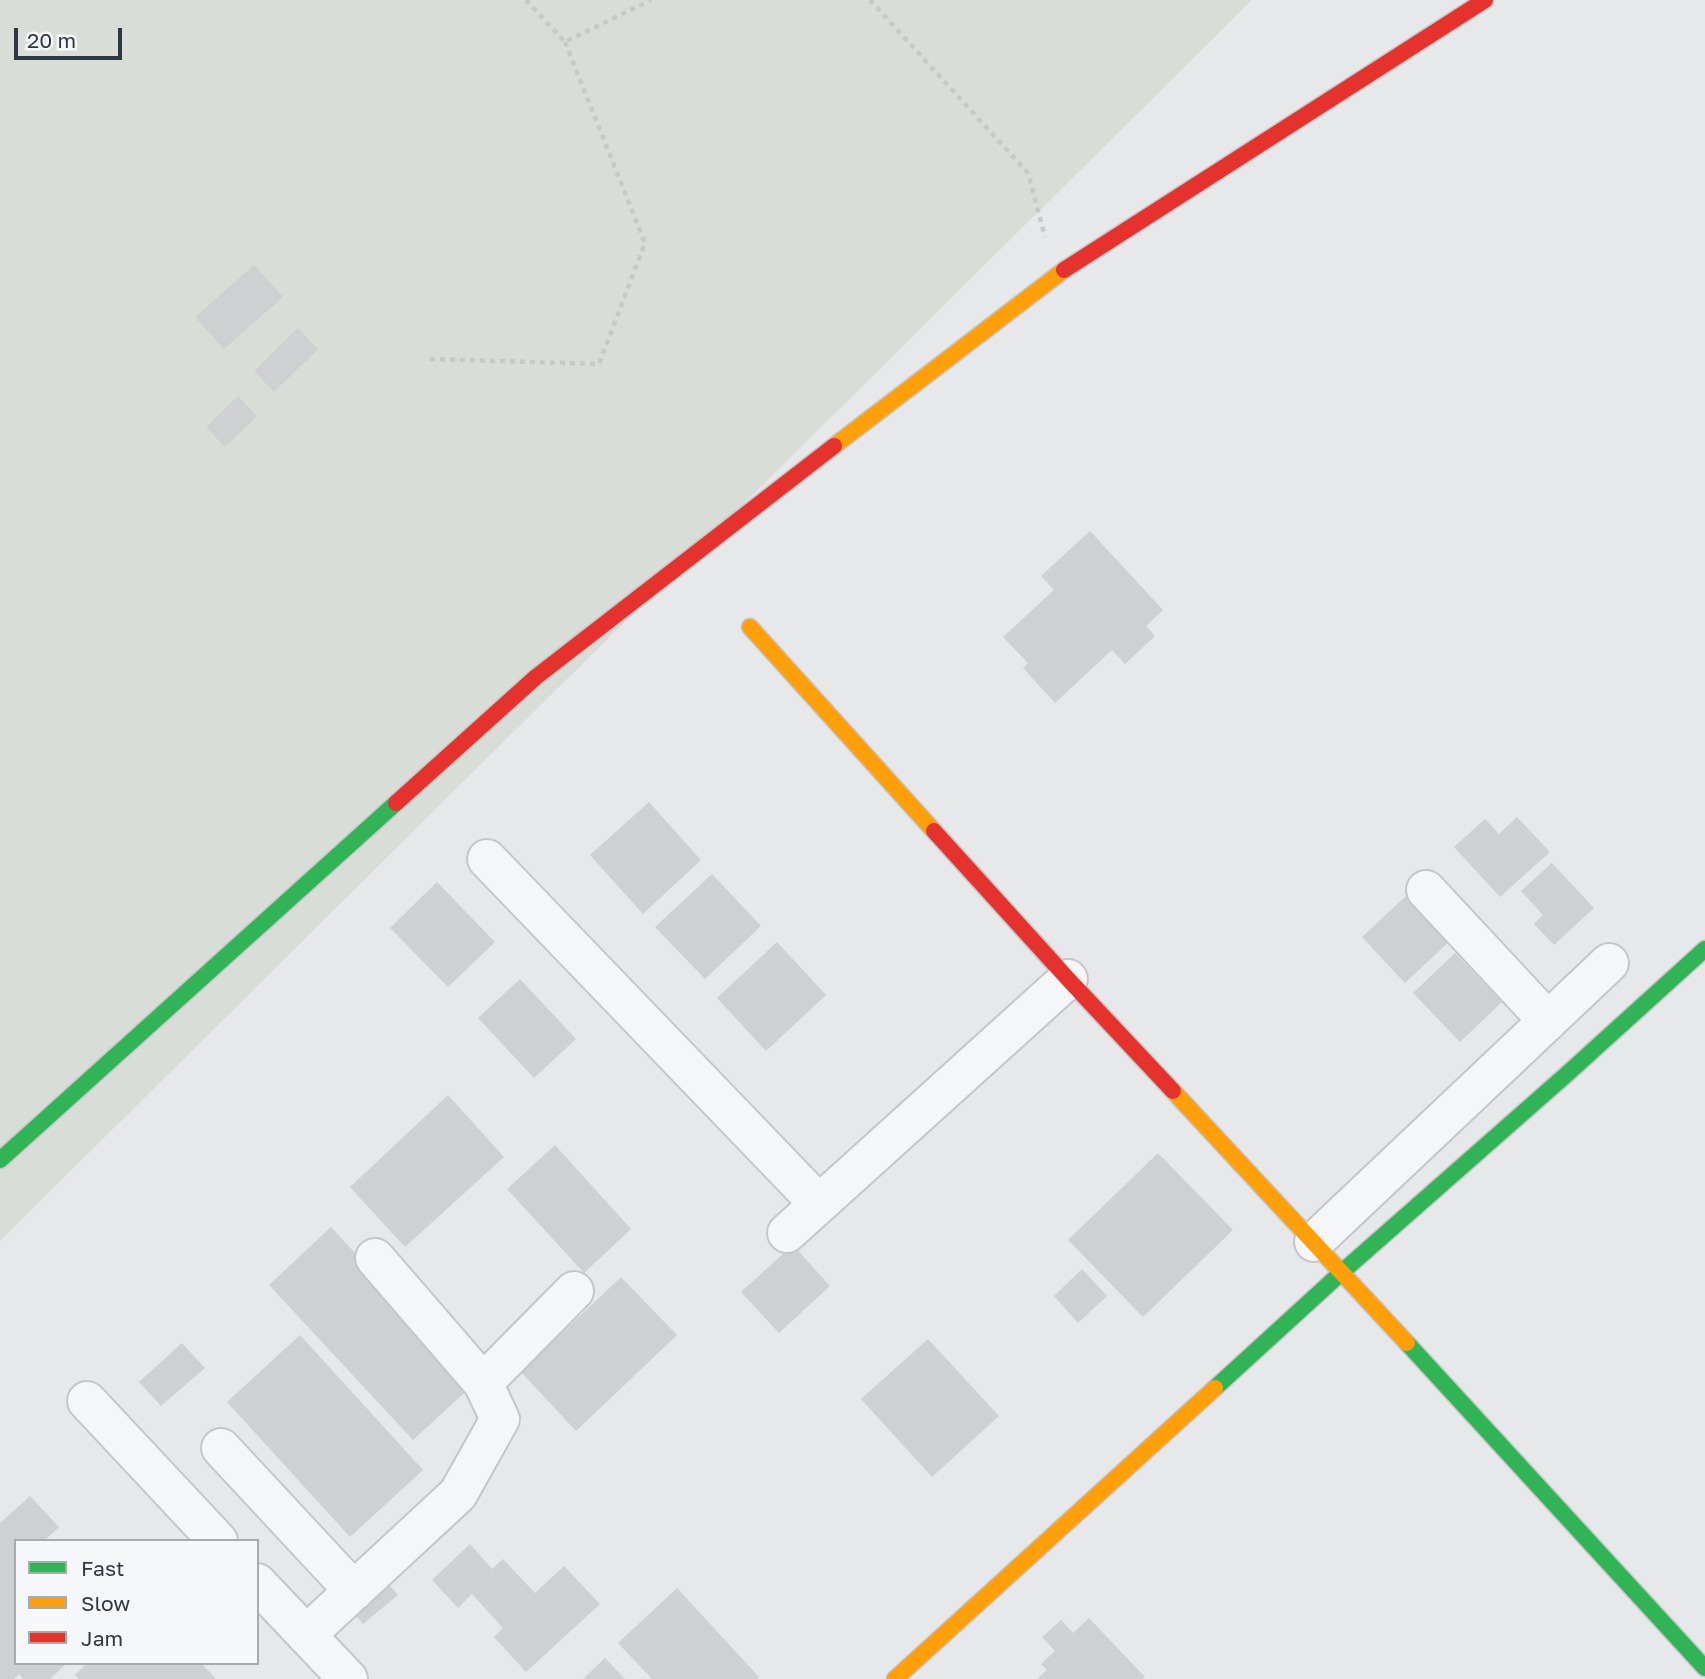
<!DOCTYPE html>
<style>
body{margin:0}
#map{position:relative;width:1705px;height:1679px;overflow:hidden;background:#e6e8ea;font-family:"Golos Text",sans-serif}
canvas{display:block}
.legend{position:absolute;left:14px;top:1539px;width:245px;height:126px;box-sizing:border-box;background:#f5f7f8;border:2px solid #a5abaf;margin:0;padding:9px 12px;list-style:none;font-size:21px;color:#2e3842}
.legend li{display:flex;align-items:center;gap:14px;height:35px}
.legend b{width:35px;border:2px solid #a5abaf}
.scale{position:absolute;left:14px;top:28px;width:108px;height:32px;box-sizing:border-box;border:4px solid #2e3842;border-top:0;padding-left:9px;font-size:21px;line-height:24px;white-space:nowrap;color:#2e3842;-webkit-text-stroke:5px #f5f7f8;paint-order:stroke}
</style>
<div id="map">
<canvas width="1705" height="1679"></canvas>
<ul class="legend">
<li><b style="height:9px;background:#30b455"></b>Fast</li>
<li><b style="height:9px;background:#ff9f0a"></b>Slow</li>
<li><b style="height:9px;background:#e5322d"></b>Jam</li>
</ul>
<div class="scale">20 m</div>
</div>
<script>
const ctx = document.querySelector('canvas').getContext('2d');
ctx.lineJoin = 'round';
function fill(path, color) { ctx.fillStyle = color; ctx.fill(path, 'evenodd'); }
const shape = rows => new Path2D(rows.map(r => 'M' + r).join(''));
function trace(path, color, width, dash) { ctx.strokeStyle = color; ctx.lineWidth = width; ctx.lineCap = dash ? 'butt' : 'round'; ctx.setLineDash(dash || []); ctx.stroke(path); }
fill(shape([
 [0,0,1252,0,0,1241]
]), '#d8ddd7');
fill(shape([
 [254,265,283,297,224,349,195,317],
 [298,328,318,349,274,392,254,371],
 [238,396,257,416,225,447,206,427],
 [1090,531,1163,610,1146,626,1155,636,1125,664,1112,650,1055,703,1023,668,1028,663,1003,637,1054,590,1041,576],
 [649,802,701,860,643,914,590,855],
 [1517,817,1550,852,1500,897,1454,847,1485,819,1499,834],
 [1552,863,1594,908,1554,945,1534,924,1543,915,1521,891],
 [712,874,761,926,705,979,655,927],
 [437,882,495,942,448,987,390,928],
 [1410,892,1453,938,1405,983,1362,937],
 [777,942,826,995,766,1051,717,998],
 [1455,953,1502,1002,1460,1042,1413,993],
 [520,979,576,1039,534,1078,478,1018],
 [448,1095,504,1157,405,1247,350,1187],
 [555,1145,631,1229,584,1273,507,1189],
 [1158,1153,1233,1230,1143,1317,1068,1240],
 [331,1227,475,1383,413,1440,269,1285],
 [793,1245,830,1286,779,1333,741,1292],
 [1082,1269,1107,1296,1078,1323,1054,1296],
 [621,1277,677,1335,576,1431,521,1372],
 [300,1335,423,1470,350,1537,227,1402],
 [928,1339,999,1416,932,1477,861,1399],
 [182,1343,205,1368,161,1406,139,1382],
 [30,1496,59,1527,44,1541,16,1541,16,1663,67,1663,50,1679,23,1679,19,1674,14,1679,0,1679,0,1523],
 [470,1544,492,1569,503,1559,535,1593,564,1566,600,1604,526,1672,494,1637,503,1628,472,1594,458,1608,432,1580],
 [380,1574,398,1595,363,1624,346,1604],
 [677,1588,759,1677,757,1679,652,1679,618,1643],
 [1089,1618,1145,1677,1142,1679,1037,1679,1047,1670,1041,1664,1055,1651,1042,1637,1061,1620,1073,1633],
 [605,1658,625,1679,583,1679],
 [87,1663,201,1663,216,1679,79,1679,75,1675]
]), '#ced0d2');
const street = shape([
 [487,859,819,1204],
 [1426,890,1548,1021],
 [787,1233,1068,979],
 [1314,1242,1609,963],
 [483,1383,574,1291],
 [87,1401,218,1541],
 [221,1448,354,1591],
 [257,1583,348,1679],
 [306,1635,458,1494,500,1419,483,1383,375,1258]
]);
const fast = shape([
 [0,1160,396,803],
 [1407,1343,1705,1668],
 [1215,1388,1342,1272,1567,1074,1705,949]
]);
const slow = shape([
 [834,446,1064,270],
 [750,627,934,831],
 [1173,1091,1407,1343],
 [895,1679,1215,1388]
]);
const jam = shape([
 [1064,270,1485,0],
 [396,803,536,677,834,446],
 [934,831,1068,979,1173,1091]
]);
trace(street, '#c4c6c8', 42);
trace(fast, '#c4c6c8', 19);
trace(slow, '#c4c6c8', 19);
trace(jam, '#c4c6c8', 19);
trace(shape([
 [526,0,565,42,651,0],
 [870,0,1028,173,1045,237],
 [430,359,599,364,645,243,565,42]
]), '#c6c8ca', 4.5, [5, 5]);
trace(street, '#f5f6f7', 38);
trace(fast, '#30b455', 16);
trace(slow, '#ff9f0a', 16);
trace(jam, '#e5322d', 16);
</script>
